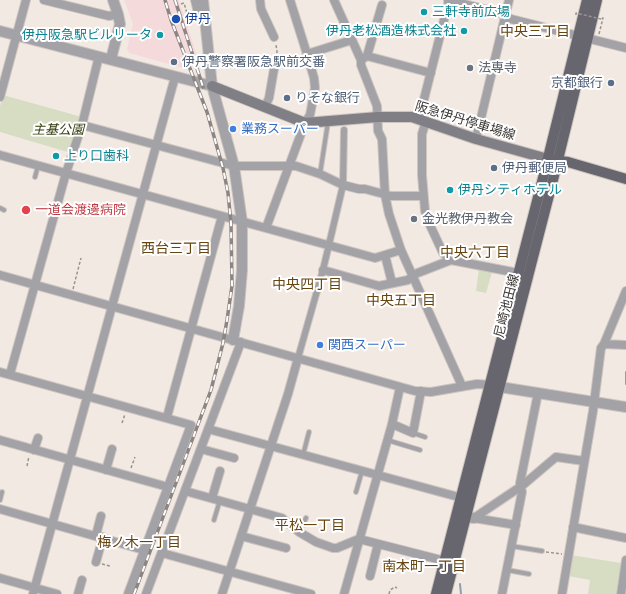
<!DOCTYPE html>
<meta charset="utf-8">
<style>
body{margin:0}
canvas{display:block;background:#f3e9e3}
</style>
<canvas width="626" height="594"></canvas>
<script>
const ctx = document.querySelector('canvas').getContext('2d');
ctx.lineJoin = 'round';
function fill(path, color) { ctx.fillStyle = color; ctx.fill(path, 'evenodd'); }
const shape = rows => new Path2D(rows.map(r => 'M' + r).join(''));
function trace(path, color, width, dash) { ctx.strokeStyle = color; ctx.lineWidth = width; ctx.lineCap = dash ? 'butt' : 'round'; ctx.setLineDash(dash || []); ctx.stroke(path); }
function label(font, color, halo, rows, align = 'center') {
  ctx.font = font + ' Literata,"Noto Sans JP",serif'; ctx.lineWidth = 4; ctx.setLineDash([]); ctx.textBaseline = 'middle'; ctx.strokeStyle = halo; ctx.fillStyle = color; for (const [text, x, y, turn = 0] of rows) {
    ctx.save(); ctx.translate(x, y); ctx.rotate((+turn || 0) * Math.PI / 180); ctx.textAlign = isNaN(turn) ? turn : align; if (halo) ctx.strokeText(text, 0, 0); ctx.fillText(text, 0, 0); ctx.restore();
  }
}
fill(shape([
 [124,0,179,0,199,62,183,68,129,53,127,49,133,24]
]), '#f5dadc');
fill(shape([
 [3,95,82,117,71,153,0,132,0,106],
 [479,269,492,272,486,293,476,291],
 [571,555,621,563,616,594,588,594,590,580,568,576]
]), '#d6ddc3');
trace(shape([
 [626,372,626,384],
 [460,584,461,594]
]), '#8e9fac', 2);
const service = shape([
 [320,174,328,122],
 [35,177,38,166],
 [0,208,4,210],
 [413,433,425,437],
 [387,440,420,450],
 [303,455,309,432],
 [356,492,362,471],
 [0,500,2,492],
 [214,520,220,500],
 [299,531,306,518],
 [511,546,542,551],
 [507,570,529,574]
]);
const pedestrian = shape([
 [298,358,323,270,343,185,344,130]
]);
const minor = shape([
 [44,0,109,16,118,14],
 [195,0,199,17,205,24],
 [260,0,261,9,274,37],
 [334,0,361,60,367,56,431,73],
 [448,0,500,13,511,19,626,48],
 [307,54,352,40],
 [367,56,382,5],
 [361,60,361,65,377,106,378,131,382,139,385,195,389,214,401,250,462,386],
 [0,97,26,0],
 [265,107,269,98,274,69],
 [419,119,449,0],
 [426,121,422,134,422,175,425,211,429,223,443,253,451,260],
 [82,125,234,166,296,166,320,174,343,185,359,189,365,189,391,196,423,196],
 [476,139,509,0],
 [0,155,375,258,401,250],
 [266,228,305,123,310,115,315,88,314,78,307,54,290,0],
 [385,255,392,283],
 [323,270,379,286,408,280,415,274,451,260,518,273,522,276],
 [0,275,415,391,431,392,477,384,494,385],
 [604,344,626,291],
 [0,372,191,425,128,594],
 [10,374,66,173,82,125,99,56],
 [167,417,222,216],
 [392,424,413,433,421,391],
 [208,429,466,499],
 [0,440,168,487],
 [201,449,234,458],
 [34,450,38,438],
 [106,470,112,449],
 [185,491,282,518,299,532,316,542,333,548,337,548,359,539,449,562],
 [212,498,220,471],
 [0,509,144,550],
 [516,525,474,518,523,485,556,457,584,461],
 [573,527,626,538],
 [96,535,101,516],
 [241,536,286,548],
 [162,553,311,594],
 [96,562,103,537],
 [370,576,378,544],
 [0,578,57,594],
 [33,594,175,77],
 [78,594,82,580],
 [146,594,241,342],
 [222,594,288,394,298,358],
 [344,594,392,424,400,387],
 [502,594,522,492,520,483,538,393],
 [562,594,593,411,601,348,604,344,626,345],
 [621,594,626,560]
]);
const tertiary = shape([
 [203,0,212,86,234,166,242,222,242,270,239,306,233,340],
 [0,31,212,86],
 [111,59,120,24,118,14,113,0],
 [500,387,626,407],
 [466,517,474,518]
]);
const secondary = shape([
 [212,86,305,123,378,117,412,117,476,139,548,159]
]);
const primary = shape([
 [552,160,568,162,626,179],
 [436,594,545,170,587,0],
 [446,594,555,172,597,0]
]);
trace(service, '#cec5c0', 6);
trace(pedestrian, '#cec5c0', 8);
trace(minor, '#cec5c0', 10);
trace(tertiary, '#cec5c0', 12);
trace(secondary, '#cec5c0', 12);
trace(primary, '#cec5c0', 12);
trace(shape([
 [181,4,184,3,188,17,192,16],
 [599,34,603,18,602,18],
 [276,63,277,51,276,45],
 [73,289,81,258],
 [122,423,125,414],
 [27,466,29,456],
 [131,468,135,457],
 [546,552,562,554],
 [102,564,110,566],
 [389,594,390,590,395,587,397,588]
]), '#9a938f', 1.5, [3, 2]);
trace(service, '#a3a2a7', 4);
trace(pedestrian, '#a3a2a7', 6);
trace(minor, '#a3a2a7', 8);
trace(tertiary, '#a3a2a7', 10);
trace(secondary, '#807f85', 10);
trace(primary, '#67666e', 10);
const rail = shape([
 [175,0,203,87],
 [134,594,211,390,223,343,227,320,232,286,231,223,228,193,223,168,207,112,171,20,165,0]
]);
trace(rail, '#8c8582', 3.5);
trace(rail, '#fff', 2, [6]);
trace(shape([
 [195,15,202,12],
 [576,15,576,13,601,19,601,20]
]), '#9a938f', 1.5, [3, 2]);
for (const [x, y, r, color] of [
 [424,12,4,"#0f9aa8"],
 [176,19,5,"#1a4fb4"],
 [464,31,4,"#0f9aa8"],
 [160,35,4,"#0f9aa8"],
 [174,62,4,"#5c6f8a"],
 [470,68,4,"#6b7280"],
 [611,83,4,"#5c6f8a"],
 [287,98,4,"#5c6f8a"],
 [233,129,4,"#3f7fe0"],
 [56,156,4,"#0f9aa8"],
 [494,168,4,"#5c6f8a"],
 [450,190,4,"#0f9aa8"],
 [26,210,5,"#e0444e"],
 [414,219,4,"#6b7280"],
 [320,345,4,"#3f7fe0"]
]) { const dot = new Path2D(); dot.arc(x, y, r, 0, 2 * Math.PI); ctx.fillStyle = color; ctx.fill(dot); trace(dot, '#fff', 1.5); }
label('13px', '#0d838f', '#fff', [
 ["三軒寺前広場",432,12],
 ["伊丹老松酒造株式会社",456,31,"right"],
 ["伊丹阪急駅ビルリータ",152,35,"right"],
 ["上り口歯科",64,156],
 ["伊丹シティホテル",458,190]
], 'left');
label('13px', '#164399', '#fff', [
 ["伊丹",185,19]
], 'left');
label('13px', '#4e5e75', '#fff', [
 ["伊丹警察署阪急駅前交番",182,62],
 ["京都銀行",603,83,"right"],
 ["りそな銀行",295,98],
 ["伊丹郵便局",502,168]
], 'left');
label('13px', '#5b616d', '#fff', [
 ["法専寺",478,68],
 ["金光教伊丹教会",422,219]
], 'left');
label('13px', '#3a3634', '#fff', [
 ["阪急伊丹停車場線",465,121,17],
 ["尼崎池田線",507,306,-76]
]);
label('13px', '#366cbe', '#fff', [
 ["業務スーパー",241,129],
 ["関西スーパー",328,345]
], 'left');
label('italic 13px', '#333c0b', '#fff', [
 ["主基公園",58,130]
]);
label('13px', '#be3a42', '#fff', [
 ["一道会渡邊病院",35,210]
], 'left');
label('14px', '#664510', '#fff', [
 ["中央三丁目",535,32],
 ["西台三丁目",176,249],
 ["中央六丁目",475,253],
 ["中央四丁目",307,285],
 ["中央五丁目",401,301],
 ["平松一丁目",310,526],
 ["梅ノ木一丁目",139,543],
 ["南本町一丁目",424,567]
]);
</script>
